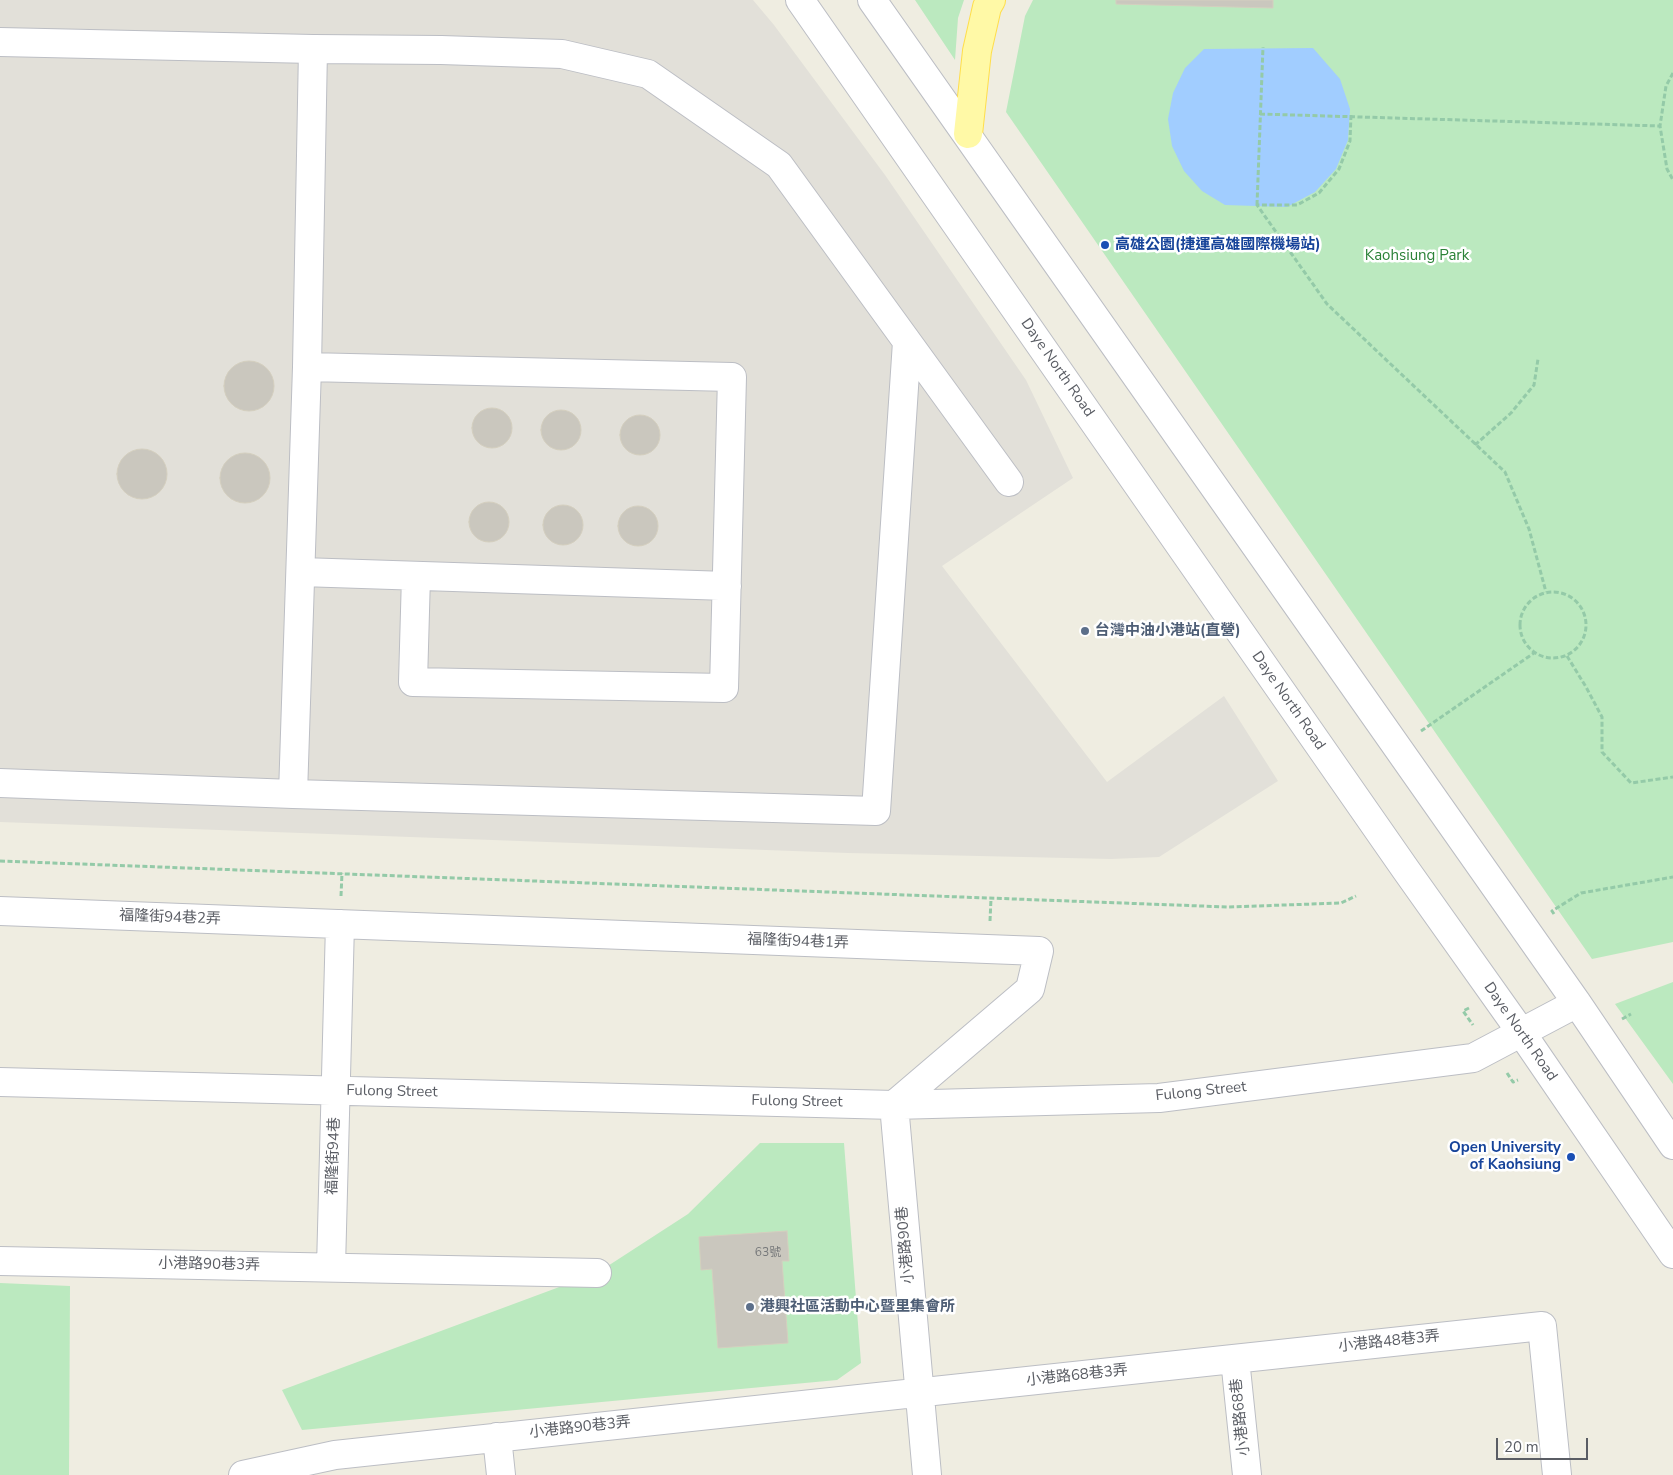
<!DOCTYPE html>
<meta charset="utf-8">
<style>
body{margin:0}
#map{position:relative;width:1673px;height:1475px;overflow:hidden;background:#efede1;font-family:"Nunito Sans",sans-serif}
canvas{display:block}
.scale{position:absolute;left:1496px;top:1438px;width:92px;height:22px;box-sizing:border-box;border:2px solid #5a5d64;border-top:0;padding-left:6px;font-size:15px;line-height:18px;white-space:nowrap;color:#5a5d64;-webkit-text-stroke:4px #fff;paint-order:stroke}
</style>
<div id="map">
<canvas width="1673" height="1475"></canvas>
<div class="scale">20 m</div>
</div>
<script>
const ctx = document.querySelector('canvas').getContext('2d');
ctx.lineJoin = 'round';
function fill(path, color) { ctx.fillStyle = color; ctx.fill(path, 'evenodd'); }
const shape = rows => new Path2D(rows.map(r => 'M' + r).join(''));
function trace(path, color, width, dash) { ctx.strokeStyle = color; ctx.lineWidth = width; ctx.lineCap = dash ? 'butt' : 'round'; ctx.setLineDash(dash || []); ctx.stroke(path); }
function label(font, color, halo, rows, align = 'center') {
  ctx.font = font + ' "Nunito Sans","Noto Sans TC",sans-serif'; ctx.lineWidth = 5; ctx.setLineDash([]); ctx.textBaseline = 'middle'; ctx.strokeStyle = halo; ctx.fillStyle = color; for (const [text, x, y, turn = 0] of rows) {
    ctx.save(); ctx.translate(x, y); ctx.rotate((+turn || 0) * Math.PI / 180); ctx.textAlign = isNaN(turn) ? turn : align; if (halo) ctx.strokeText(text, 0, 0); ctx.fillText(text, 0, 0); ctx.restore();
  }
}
fill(shape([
 [0,0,753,0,774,25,885,175,1026,380,1073,478,942,566,1107,782,1224,696,1278,781,1159,857,1111,859,848,853,0,822]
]), '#e2e0d9');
fill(shape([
 [915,0,964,0,958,18,955,60],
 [1033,0,1673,0,1673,942,1592,959,1006,112,1025,16],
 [1673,982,1673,1084,1615,1004],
 [760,1143,844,1143,861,1363,837,1380,302,1430,282,1390,597,1273,688,1214],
 [0,1283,70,1286,69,1475,0,1475]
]), '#bbe9bf');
fill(shape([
 [1313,48,1340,79,1350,109,1348,140,1336,169,1315,192,1287,207,1225,205,1202,191,1184,171,1172,146,1168,119,1173,93,1185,68,1204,49]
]), '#a1cdff');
const building = shape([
 [1116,0,1273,0,1273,8,1116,4,1116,0],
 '224 386a25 25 0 1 1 50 0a25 25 0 1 1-50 0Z',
 '472 428a20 20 0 1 1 40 0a20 20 0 1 1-40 0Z',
 '541 430a20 20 0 1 1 40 0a20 20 0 1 1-40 0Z',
 '620 435a20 20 0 1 1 40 0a20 20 0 1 1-40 0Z',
 '117 474a25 25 0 1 1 50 0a25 25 0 1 1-50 0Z',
 '220 478a25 25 0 1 1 50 0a25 25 0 1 1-50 0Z',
 '469 522a20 20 0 1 1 40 0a20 20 0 1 1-40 0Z',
 '543 525a20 20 0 1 1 40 0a20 20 0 1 1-40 0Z',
 '618 526a20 20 0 1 1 40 0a20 20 0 1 1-40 0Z',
 [787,1231,789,1261,782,1261,788,1343,718,1348,712,1269,701,1270,699,1237,787,1231]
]);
fill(building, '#cac7be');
trace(building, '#d4cfbf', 1);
const minor = shape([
 [800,0,1406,870,1521,1032,1673,1254],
 [872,0,1577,1003,1673,1145],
 [0,42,313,49,441,50,562,54,648,74,779,165,1009,482],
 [307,367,732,377,724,688,413,682,416,576],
 [301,572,727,586],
 [0,783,293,794,876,811,907,342],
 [293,794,307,367,313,49],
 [0,911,1039,951,1030,989,894,1105,927,1475],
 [0,1082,894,1105,1159,1098,1473,1058,1577,1003],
 [0,1261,597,1273],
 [331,1267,340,924],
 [1235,1359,1247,1475],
 [497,1437,501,1475],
 [243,1475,335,1455,1542,1326,1557,1475]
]);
const major = shape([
 [968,134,977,51,987,7,991,0]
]);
trace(minor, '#bcbec4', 30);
trace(major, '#ffde4a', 30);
trace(shape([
 [1673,73,1666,86,1660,126,1667,169,1673,180],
 [1260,114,1660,126],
 [1351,115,1350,141,1339,169,1319,193,1297,205,1257,205,1327,304,1505,472,1529,529,1546,592],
 [1257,205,1263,47],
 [1475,445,1511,413,1534,385,1538,359],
 '1520 625a33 33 0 1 1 66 0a33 33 0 1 1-66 0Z',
 [1567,656,1586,687,1602,717,1602,752,1631,783,1673,777],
 [1421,731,1534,653],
 [0,861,1228,907,1341,903,1356,896],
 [341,896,342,873],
 [1554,914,1552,911,1581,893,1673,877],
 [990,921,991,899],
 [1469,1008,1463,1011,1473,1025],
 [1622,1019,1631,1014],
 [1507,1073,1513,1082,1518,1080]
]), '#94caa8', 3, [5, 2.5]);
trace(minor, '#fff', 28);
trace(major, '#fff9a6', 28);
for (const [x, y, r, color] of [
 [1105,245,5,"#1a4fb4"],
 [1085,631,5,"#5c6f8a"],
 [1571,1157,5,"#1a4fb4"],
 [750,1307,5,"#5c6f8a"]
]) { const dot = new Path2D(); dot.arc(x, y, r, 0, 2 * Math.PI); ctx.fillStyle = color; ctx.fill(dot); trace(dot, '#fff', 2); }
label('12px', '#76787a', null, [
 ["63號",768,1253]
]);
label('bold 15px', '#164399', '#fff', [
 ["高雄公園(捷運高雄國際機場站)",1115,245],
 ["Open University",1561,1148,"right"],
 ["of Kaohsiung",1561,1165,"right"]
], 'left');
label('15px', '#2b8238', '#fff', [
 ["Kaohsiung Park",1417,256]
]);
label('15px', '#5a5d64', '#fff', [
 ["Daye North Road",1057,368,55],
 ["Daye North Road",1288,701,55],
 ["福隆街94巷2弄",170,918,2],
 ["福隆街94巷1弄",798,942,2],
 ["Daye North Road",1520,1032,55],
 ["Fulong Street",392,1092,1],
 ["Fulong Street",1201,1092,-6],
 ["Fulong Street",797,1102,1],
 ["福隆街94巷",334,1156,-88],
 ["小港路90巷",906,1245,-95],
 ["小港路90巷3弄",209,1265,1],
 ["小港路48巷3弄",1389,1342,-6],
 ["小港路68巷3弄",1077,1376,-6],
 ["小港路68巷",1241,1417,-96],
 ["小港路90巷3弄",580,1428,-6]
]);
label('bold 15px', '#4e5e75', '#fff', [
 ["台灣中油小港站(直營)",1095,631],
 ["港興社區活動中心暨里集會所",760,1307]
], 'left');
</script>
